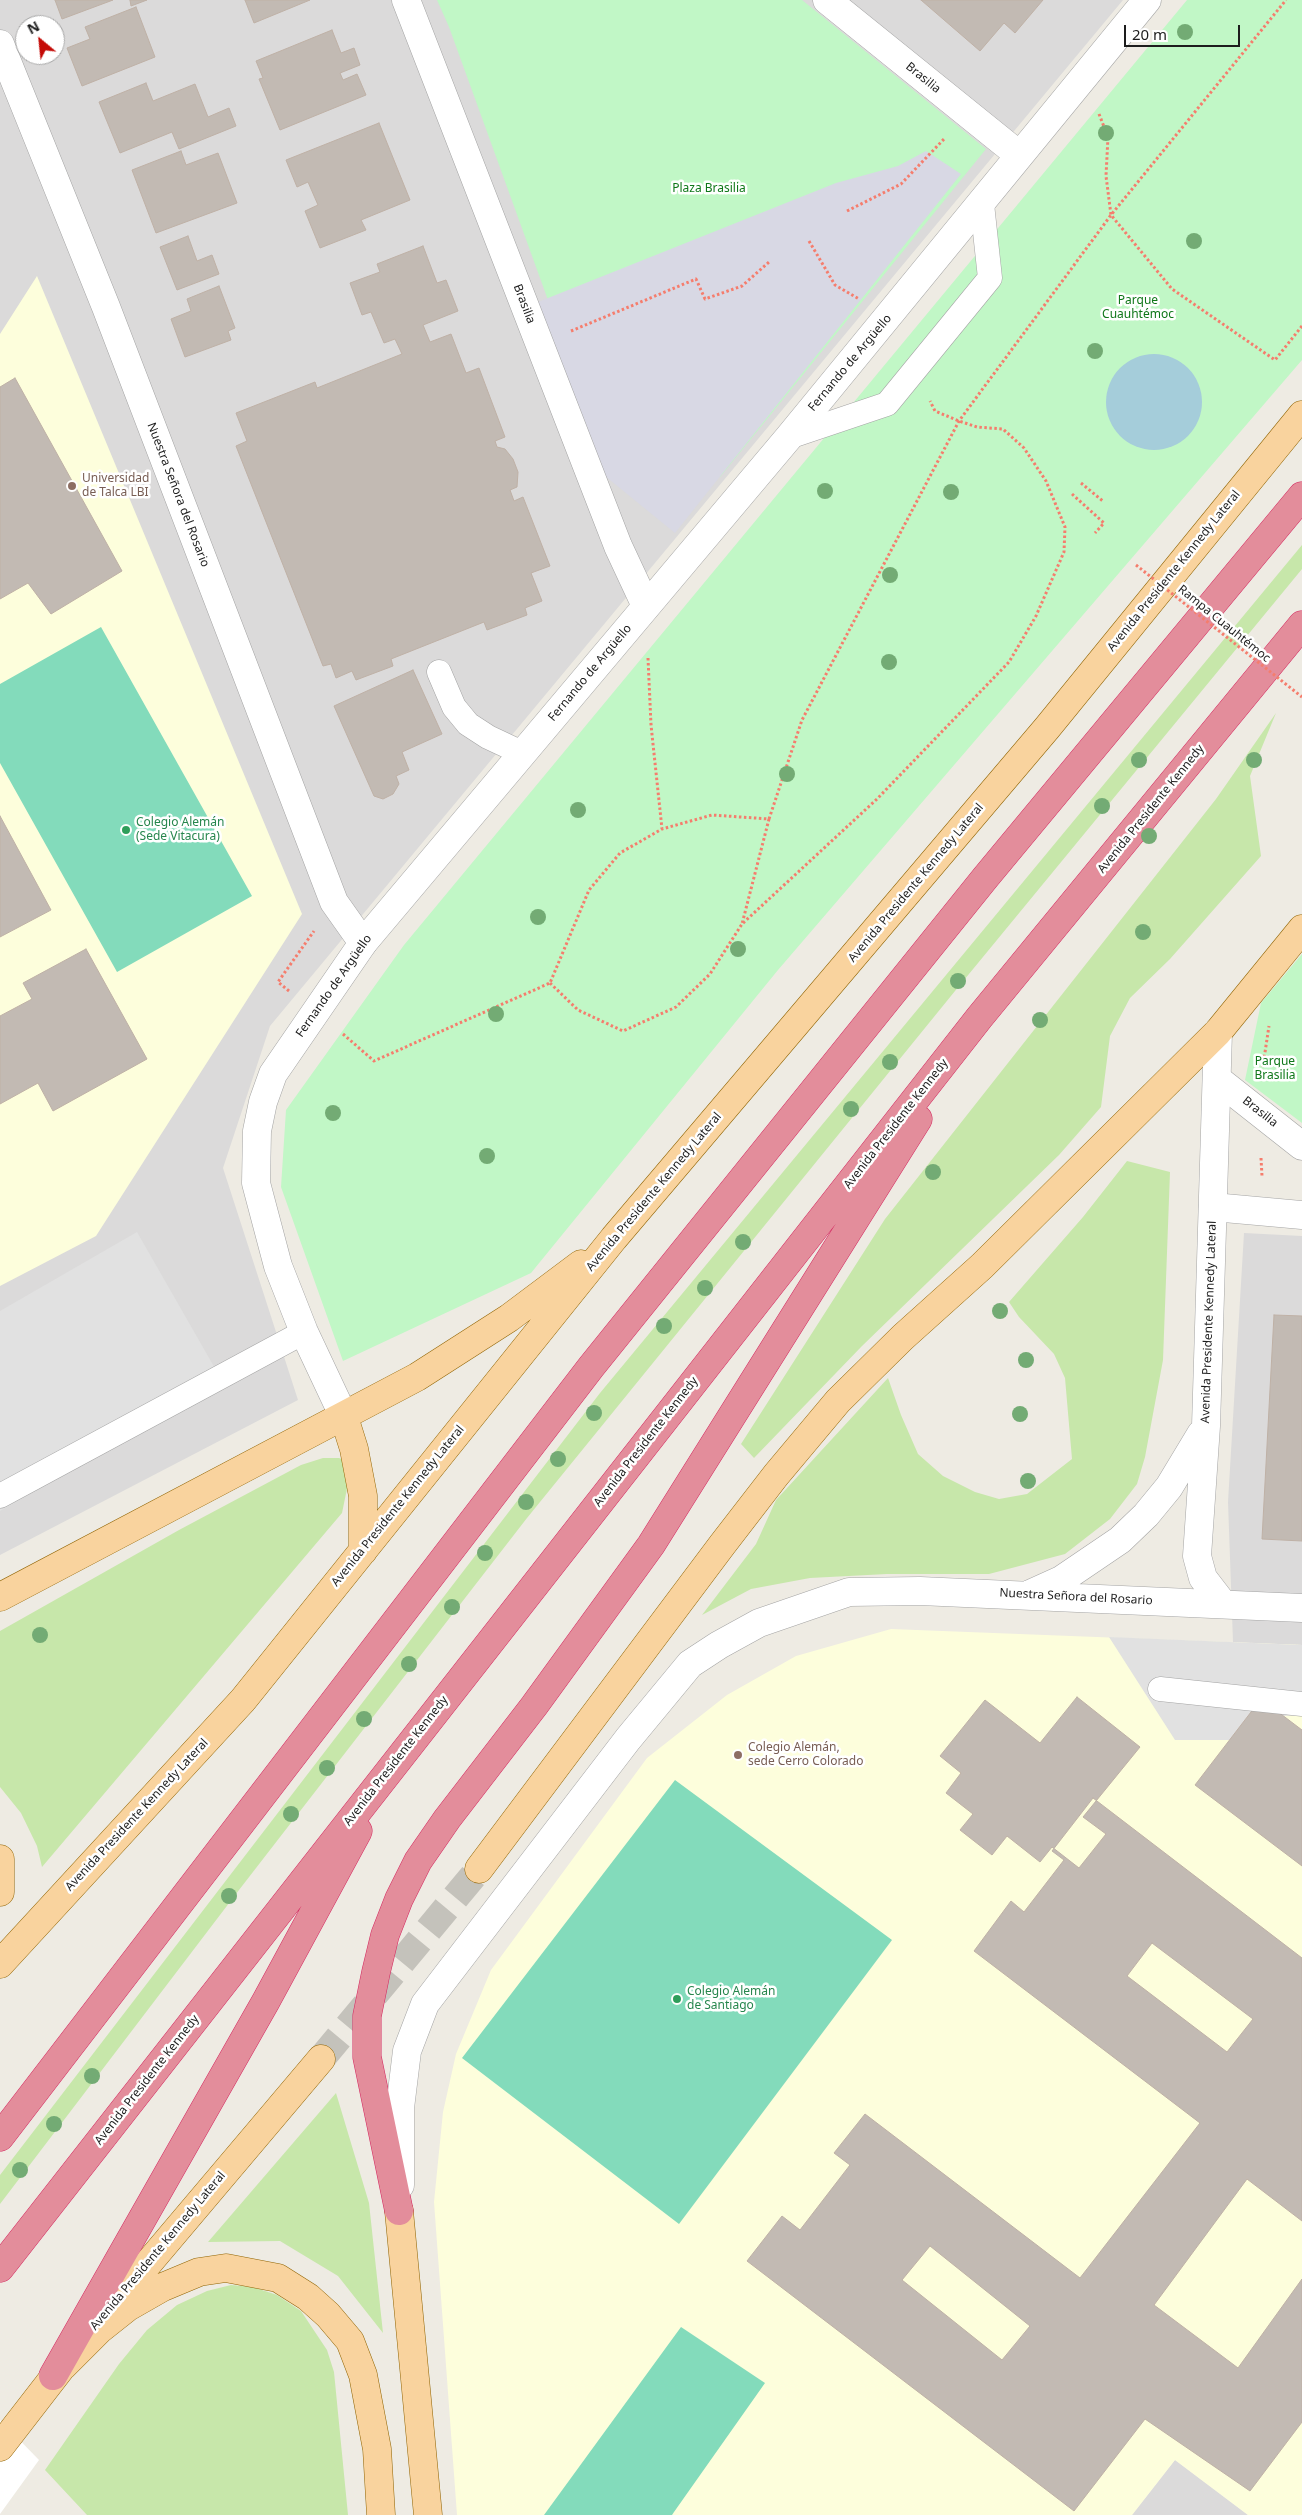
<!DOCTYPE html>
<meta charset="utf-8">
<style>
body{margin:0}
#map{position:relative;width:1302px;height:2515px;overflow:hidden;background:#eeebe3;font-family:"Noto Sans",sans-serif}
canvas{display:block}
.north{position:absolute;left:15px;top:15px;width:50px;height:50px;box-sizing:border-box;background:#fff;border:1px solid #a5a5a5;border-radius:50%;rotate:332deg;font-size:14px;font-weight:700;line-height:20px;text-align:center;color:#1d1d1d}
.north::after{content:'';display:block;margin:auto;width:18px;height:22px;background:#c40a06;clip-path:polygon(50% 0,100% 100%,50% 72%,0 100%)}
.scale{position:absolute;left:1124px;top:25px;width:116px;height:22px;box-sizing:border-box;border:2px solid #1d1d1d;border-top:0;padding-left:6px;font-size:15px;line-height:18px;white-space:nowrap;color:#1d1d1d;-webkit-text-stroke:4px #fff;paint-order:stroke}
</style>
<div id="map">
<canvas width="1302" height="2515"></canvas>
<div class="north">N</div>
<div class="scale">20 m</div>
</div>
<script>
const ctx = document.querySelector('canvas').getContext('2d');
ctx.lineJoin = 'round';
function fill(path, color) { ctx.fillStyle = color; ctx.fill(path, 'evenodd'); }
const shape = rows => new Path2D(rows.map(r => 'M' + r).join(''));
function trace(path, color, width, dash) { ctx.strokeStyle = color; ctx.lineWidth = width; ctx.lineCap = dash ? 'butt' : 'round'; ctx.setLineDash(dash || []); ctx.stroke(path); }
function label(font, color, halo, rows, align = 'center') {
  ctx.font = font + ' "Noto Sans",sans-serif'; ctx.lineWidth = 5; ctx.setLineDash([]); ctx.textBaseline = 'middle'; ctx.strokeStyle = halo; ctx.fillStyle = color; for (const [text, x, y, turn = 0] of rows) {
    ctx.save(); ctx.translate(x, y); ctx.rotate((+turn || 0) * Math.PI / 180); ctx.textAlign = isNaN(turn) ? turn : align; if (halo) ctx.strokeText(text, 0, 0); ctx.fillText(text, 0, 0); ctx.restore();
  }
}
fill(shape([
 [0,0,1123,0,270,1026,223,1168,298,1400,0,1555],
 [25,25,55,25,55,55,25,55],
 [1244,1233,1302,1236,1302,1645,1233,1642,1228,1502],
 [1175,2460,1248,2515,1132,2515]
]), '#dbdada');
fill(shape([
 [37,276,302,914,96,1236,0,1286,0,334],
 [891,1629,1302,1645,1302,2515,1248,2515,1175,2460,1132,2515,457,2515,434,2202,443,2112,456,2054,491,1970,647,1758,727,1695,796,1656]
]), '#fdfedc');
fill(shape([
 [1302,545,1302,569,955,991,527,1518,239,1890,0,2204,0,2175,600,1393],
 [1276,713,1250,776,1261,856,1170,959,1130,998,1110,1036,1101,1107,1059,1155,862,1346,754,1458,741,1444,885,1219,1216,799],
 [1127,1161,1170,1172,1163,1360,1145,1457,1137,1484,1110,1519,1065,1554,989,1574,887,1574,810,1578,751,1589,702,1615,756,1544,776,1500,888,1378,901,1415,918,1454,943,1476,975,1492,999,1499,1027,1494,1072,1459,1065,1378,1054,1354,1019,1317,1009,1302,1083,1217],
 [323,1458,339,1458,348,1461,350,1474,342,1513,42,1867,37,1846,21,1813,0,1787,0,1631,179,1530,301,1465],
 [336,2093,369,2203,383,2333,338,2276,280,2241,208,2242],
 [231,2285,253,2287,277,2295,301,2311,327,2350,334,2372,348,2515,87,2515,45,2470,119,2364,147,2330,177,2305,207,2291]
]), '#c7e7aa');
fill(shape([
 [437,0,802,0,986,149,720,477,602,449,449,27],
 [1187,0,1302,0,1302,360,778,970,531,1273,343,1361,281,1187,286,1110,404,945],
 [1302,954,1302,1123,1245,1080,1261,1003]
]), '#c1f7c6');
fill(shape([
 [101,627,252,896,117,972,0,763,0,684],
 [675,1780,892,1940,679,2224,462,2058],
 [681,2327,765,2383,674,2512,672,2515,544,2515]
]), '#83dbbb');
fill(shape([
 [137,1232,224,1384,0,1511,0,1311],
 [1109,1637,1302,1645,1302,1715,1282,1716,1272,1740,1175,1740]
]), '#e1e1e1');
fill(shape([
 [926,151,961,174,675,533,605,476,538,302,836,183,898,166]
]), '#d8d8e4');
fill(shape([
 '1106 402a48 48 0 1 1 96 0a48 48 0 1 1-96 0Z'
]), '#a5cdda');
fill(shape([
 [0,2420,39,2460,0,2514]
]), '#fff');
const building = shape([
 [55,0,113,0,62,19,55,0],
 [130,0,147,0,131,6,130,0],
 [245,0,310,0,254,23,245,0],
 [921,0,1043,0,1015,33,1004,23,980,51,921,0],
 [136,7,155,57,82,86,67,48,90,39,85,27,136,7],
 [332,30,341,53,354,48,360,65,340,73,343,80,357,74,366,95,280,130,259,79,263,78,256,61,332,30],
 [146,83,153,101,195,84,208,117,229,108,236,126,179,149,172,132,120,153,99,102,146,83],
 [379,123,410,200,361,220,366,230,320,248,305,211,318,205,308,182,297,187,286,160,379,123],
 [181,151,186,165,218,153,237,203,156,233,132,170,181,151],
 [188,236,197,261,212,255,219,274,177,290,160,247,188,236],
 [423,246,437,283,446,280,458,311,423,325,430,342,451,334,466,373,479,368,505,437,495,441,497,447,505,449,513,459,518,472,517,487,510,490,514,501,523,497,550,566,531,573,542,601,525,608,527,615,487,630,484,622,391,659,393,666,356,680,352,671,336,678,331,664,323,666,236,446,247,441,236,413,315,382,317,388,402,354,395,339,384,343,371,312,362,315,350,283,380,272,377,264,423,246],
 [219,286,235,328,228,331,231,340,185,357,171,319,191,311,187,299,219,286],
 [15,378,122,571,51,614,28,583,0,599,0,387,15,378],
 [413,670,442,734,402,752,409,770,396,776,399,784,393,794,383,799,374,796,334,706,413,670],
 [0,816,51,910,0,937,0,816],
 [86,949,147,1059,53,1111,38,1083,0,1104,0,1016,32,999,23,983,86,949],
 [1274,1315,1302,1316,1302,1541,1262,1539,1274,1315],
 [1077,1697,1140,1747,1083,1817,1106,1834,1079,1868,1052,1847,1040,1862,1007,1836,992,1855,960,1830,973,1814,946,1793,961,1773,940,1756,985,1700,1040,1743,1077,1697],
 [1261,1699,1302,1730,1302,1866,1195,1785,1261,1699],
 [1093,1798,1302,1958,1302,2221,1247,2179,1154,2305,1238,2368,1302,2279,1302,2422,1250,2491,1145,2419,1074,2511,747,2261,782,2216,800,2230,850,2165,834,2153,865,2114,1080,2278,1200,2123,974,1951,1011,1901,1024,1912,1064,1860,1052,1851,1093,1798],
 [1152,1943,1253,2019,1227,2052,1127,1976,1152,1943],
 [930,2246,1030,2326,1002,2360,902,2280,930,2246]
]);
fill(building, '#c2bab3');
trace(building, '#bfb1a6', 1);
trace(shape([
 [321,2059,479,1869]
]), '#c4c2bb', 28, [28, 14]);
const service = shape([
 [789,437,887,404,990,278,982,204],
 [439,672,454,707,468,724,488,737,522,753],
 [0,1496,304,1332],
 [1160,1689,1302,1704]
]);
const minor = shape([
 [406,0,618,546,646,606],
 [827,0,1019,155],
 [0,44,106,307,334,902,363,943],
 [1217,1079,1302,1146],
 [1213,1207,1302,1215]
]);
const tertiary = shape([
 [1218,1032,1206,1426,1197,1556,1203,1578,1223,1604],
 [344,1417,304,1332,278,1266,256,1183,257,1131,263,1102,273,1074,363,943,789,437,1147,0],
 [1030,1594,1061,1580,1120,1540,1146,1515,1169,1487,1201,1434],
 [400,2185,400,2108,407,2051,425,2004,628,1739,690,1664,719,1645,759,1623,849,1592,920,1591,1302,1608]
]);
const primary = shape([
 [344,1417,354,1449,363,1496,363,1551],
 [0,1597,417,1377,509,1318,581,1264],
 [0,1859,0,1892],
 [479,1869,722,1545,776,1475,838,1401,903,1337,982,1266,1218,1032,1302,929],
 [0,1964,243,1700,614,1238,1047,728,1302,415],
 [399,2211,428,2515],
 [108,2311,321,2059],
 [63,2366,99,2330,128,2307,163,2287,199,2272,226,2268,278,2278,308,2297,328,2315,350,2341,363,2375,377,2449,381,2515],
 [0,2447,68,2359]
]);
const motorway = shape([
 [0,2137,591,1367,985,878,1302,496],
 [399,2211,367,2057,367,2016,376,1972,385,1935,399,1899,418,1861,447,1819,534,1706,651,1545,918,1119],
 [0,2268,979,1018,1302,625],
 [53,2376,266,2001,358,1831]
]);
trace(service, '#a4a4a4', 25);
trace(minor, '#a4a4a4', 29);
trace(tertiary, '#a4a4a4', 29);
trace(primary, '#916505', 29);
trace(motorway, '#d32960', 29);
trace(shape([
 [1099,114,1108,137,1106,176,1111,215,1172,289,1275,360,1302,326],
 [847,211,901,184,945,138],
 [809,241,835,285,859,299],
 [571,331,696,279,705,299,742,286,769,262],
 [1081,483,1104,502],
 [1072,494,1104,523,1095,533],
 [648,658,651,725,662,829],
 [769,819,802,720,959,421,1111,215,1286,0],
 [550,983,578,1010,623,1031,676,1007,710,974,742,924],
 [289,991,278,982,314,931],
 [343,1034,374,1061,550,983,589,890,620,853,662,829,712,815,769,819,742,924,877,799,1009,662,1036,616,1064,552,1065,527,1046,481,1024,448,1003,429,977,427,959,421,935,411,930,401],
 [1262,1072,1269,1026],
 [1261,1158,1262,1176]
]), '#f57d6d', 3, [2.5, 2.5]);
trace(service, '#fff', 24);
trace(minor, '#fff', 28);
trace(tertiary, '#fff', 28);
trace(primary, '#f9d39e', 28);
trace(motorway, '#e38d9b', 28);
trace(shape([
 [1136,565,1302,697]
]), '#f57d6d', 3, [2.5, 2.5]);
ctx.fillStyle = '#73ab74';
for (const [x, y] of [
 [1185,32],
 [1106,133],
 [1194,241],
 [1095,351],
 [825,491],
 [951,492],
 [890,575],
 [889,662],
 [1139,760],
 [1254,760],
 [787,774],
 [1102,806],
 [578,810],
 [1149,836],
 [538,917],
 [1143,932],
 [738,949],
 [958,981],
 [496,1014],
 [1040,1020],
 [890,1062],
 [851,1109],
 [333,1113],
 [487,1156],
 [933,1172],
 [743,1242],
 [705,1288],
 [1000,1311],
 [664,1326],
 [1026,1360],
 [594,1413],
 [1020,1414],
 [558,1459],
 [1028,1481],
 [526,1502],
 [485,1553],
 [452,1607],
 [40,1635],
 [409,1664],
 [364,1719],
 [327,1768],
 [291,1814],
 [229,1896],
 [92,2076],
 [54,2124],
 [20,2170]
]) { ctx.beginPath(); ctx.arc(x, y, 8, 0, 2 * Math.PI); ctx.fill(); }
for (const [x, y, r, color] of [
 [72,486,5,"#8d6e63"],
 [126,830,5,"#2e9e5b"],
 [738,1755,5,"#8d6e63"],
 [677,1999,5,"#2e9e5b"]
]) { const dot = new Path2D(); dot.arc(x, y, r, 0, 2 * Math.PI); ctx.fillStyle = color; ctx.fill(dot); trace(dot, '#fff', 2); }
label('12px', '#1d1d1d', '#fff', [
 ["Brasilia",923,78,39],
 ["Brasilia",524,304,69],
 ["Fernando de Argüello",850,363,-50],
 ["Nuestra Señora del Rosario",178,495,69],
 ["Avenida Presidente Kennedy Lateral",1174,571,-51],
 ["Rampa Cuauhtémoc",1224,624,39],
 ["Fernando de Argüello",590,673,-50],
 ["Avenida Presidente Kennedy",1151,809,-51],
 ["Avenida Presidente Kennedy Lateral",916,883,-50],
 ["Fernando de Argüello",334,986,-55],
 ["Brasilia",1260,1112,38],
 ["Avenida Presidente Kennedy",896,1124,-52],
 ["Avenida Presidente Kennedy Lateral",654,1192,-50],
 ["Avenida Presidente Kennedy Lateral",1209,1322,-88],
 ["Avenida Presidente Kennedy",646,1442,-52],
 ["Avenida Presidente Kennedy Lateral",398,1506,-51],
 ["Nuestra Señora del Rosario",1076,1597,3],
 ["Avenida Presidente Kennedy",396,1761,-52],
 ["Avenida Presidente Kennedy Lateral",137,1815,-47],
 ["Avenida Presidente Kennedy",147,2080,-52],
 ["Avenida Presidente Kennedy Lateral",158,2251,-50]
]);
label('12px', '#0f7719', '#fff', [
 ["Plaza Brasilia",709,189],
 ["Parque",1138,301],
 ["Cuauhtémoc",1138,315],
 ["Parque",1275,1062],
 ["Brasilia",1275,1076]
]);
label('12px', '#785e54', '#fff', [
 ["Universidad",82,479],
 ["de Talca LBI",82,493],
 ["Colegio Alemán,",748,1748],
 ["sede Cerro Colorado",748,1762]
], 'left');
label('12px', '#27864d', '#fff', [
 ["Colegio Alemán",136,823],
 ["(Sede Vitacura)",136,837],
 ["Colegio Alemán",687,1992],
 ["de Santiago",687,2006]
], 'left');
</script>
